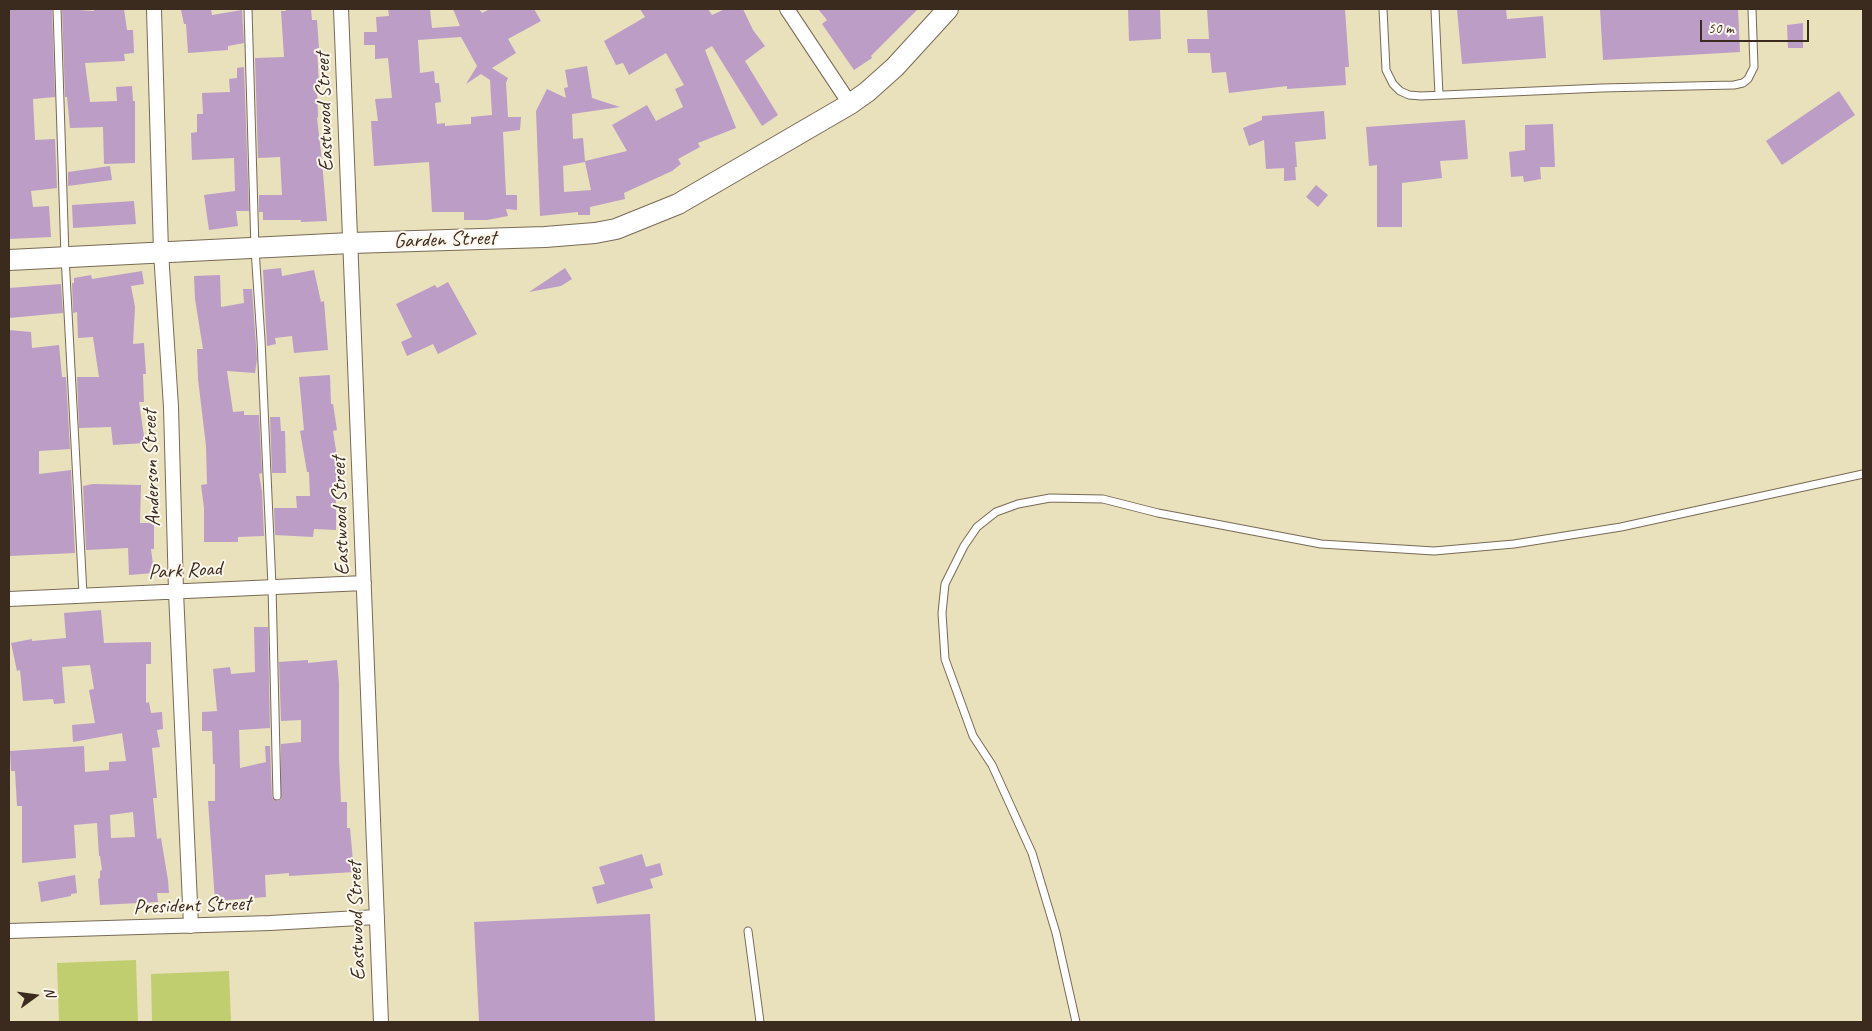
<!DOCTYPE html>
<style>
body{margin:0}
#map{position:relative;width:1872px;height:1031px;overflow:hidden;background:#e8e1bc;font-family:Caveat,sans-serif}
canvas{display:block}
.frame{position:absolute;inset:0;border:10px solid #3b2a1e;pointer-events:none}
.north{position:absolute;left:10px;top:971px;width:50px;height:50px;-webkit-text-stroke:4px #fbf7ec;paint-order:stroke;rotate:76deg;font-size:14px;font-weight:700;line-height:20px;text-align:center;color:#3b2a1e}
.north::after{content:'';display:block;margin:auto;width:18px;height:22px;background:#3b2a1e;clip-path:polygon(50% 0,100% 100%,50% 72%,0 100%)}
.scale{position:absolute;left:1700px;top:20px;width:109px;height:22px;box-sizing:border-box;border:2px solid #3b2a1e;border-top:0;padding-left:6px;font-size:15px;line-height:18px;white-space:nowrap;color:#3b2a1e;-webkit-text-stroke:4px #fbf7ec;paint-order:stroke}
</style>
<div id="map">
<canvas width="1872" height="1031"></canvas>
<div class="frame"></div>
<div class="north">N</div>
<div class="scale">50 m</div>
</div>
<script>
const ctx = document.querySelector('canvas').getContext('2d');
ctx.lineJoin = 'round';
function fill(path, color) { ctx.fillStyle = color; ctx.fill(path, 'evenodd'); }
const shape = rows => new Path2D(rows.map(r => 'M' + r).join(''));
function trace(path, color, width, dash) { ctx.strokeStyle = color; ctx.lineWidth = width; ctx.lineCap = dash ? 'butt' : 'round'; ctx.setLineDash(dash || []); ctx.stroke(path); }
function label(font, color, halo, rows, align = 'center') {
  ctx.font = font + ' Caveat,sans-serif'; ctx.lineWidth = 4; ctx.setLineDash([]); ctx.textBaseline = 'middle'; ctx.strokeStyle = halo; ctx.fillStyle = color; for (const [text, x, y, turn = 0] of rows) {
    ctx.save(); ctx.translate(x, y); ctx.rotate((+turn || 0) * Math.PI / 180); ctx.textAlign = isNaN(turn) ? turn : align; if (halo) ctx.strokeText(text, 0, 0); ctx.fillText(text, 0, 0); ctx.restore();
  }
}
fill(shape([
 [136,960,138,1022,59,1022,57,963],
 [229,971,231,1022,152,1022,151,974]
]), '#c1ce70');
fill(shape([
 [9,9,52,9,55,97,33,99,35,140,55,139,57,188,31,191,33,207,49,206,51,237,9,239],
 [62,9,94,11,94,9,124,9,127,30,133,30,134,53,124,54,125,61,85,63,90,102,117,101,116,87,132,86,133,101,135,101,135,163,104,164,103,127,70,128,67,97,65,97],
 [192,9,211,9,212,15,242,10,244,43,228,46,228,50,188,53,186,24,184,24,181,10],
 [286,9,311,9,312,20,317,20,319,48,317,48,319,85,317,85,318,117,317,118,322,161,327,221,301,222,301,220,263,220,263,212,259,212,259,195,282,195,280,157,258,158,255,58,284,57,281,11,286,11],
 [388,9,430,9,432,28,460,26,453,9,479,9,482,13,490,9,534,9,541,21,508,39,516,53,492,68,508,78,506,83,508,117,521,117,520,130,503,132,506,195,517,195,517,210,506,209,508,216,487,220,464,220,464,212,432,212,429,162,374,166,371,121,378,121,375,99,392,98,388,58,375,59,375,45,364,45,364,32,377,32,376,17,389,16],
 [461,37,477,66,466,84,481,74,490,80,492,115,471,117,471,124,445,126,445,123,437,124,435,103,441,102,439,83,435,83,434,71,420,73,418,40],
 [640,9,708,9,712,15,725,9,743,9,753,30,765,46,745,61,778,115,762,126,712,46,705,50,736,128,698,143,700,147,678,159,681,164,672,171,624,193,625,199,590,207,590,215,578,215,578,212,540,216,536,111,547,89,566,98,564,88,568,87,565,70,587,66,592,98,620,107,572,114,573,139,583,138,585,161,627,151,612,125,647,105,656,121,683,107,675,89,684,85,666,53,629,75,623,63,616,65,604,41,645,17],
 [585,162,591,190,564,192,563,166],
 [818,9,918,9,871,56,872,58,854,70,822,24,827,20],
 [1128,9,1160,9,1161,39,1129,41],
 [1207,9,1345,9,1349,67,1345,67,1346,85,1287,89,1287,86,1229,93,1226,72,1212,73,1210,53,1188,53,1187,39,1209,39],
 [1457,9,1506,9,1507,19,1543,16,1546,58,1462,64],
 [1600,9,1738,9,1740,52,1603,60],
 [1803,23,1803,48,1788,48,1787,25],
 [244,67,249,211,236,211,238,226,209,230,204,195,235,191,234,158,192,160,191,133,197,132,197,114,203,114,202,93,230,92,229,79,237,78,237,68],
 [1839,91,1855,115,1782,165,1766,141],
 [1324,111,1326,139,1295,142,1297,167,1295,167,1296,180,1284,181,1284,168,1266,169,1264,140,1249,146,1243,128,1262,120,1262,116],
 [1465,120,1468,159,1440,161,1442,178,1402,183,1402,227,1377,227,1377,165,1369,166,1366,127],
 [1553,124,1555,167,1540,167,1541,179,1524,182,1523,176,1511,177,1509,152,1525,150,1525,125],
 [110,166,112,180,68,186,68,172],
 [1316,185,1328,195,1318,207,1306,197],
 [134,201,136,224,73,228,72,205],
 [281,268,282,276,314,270,321,302,324,301,328,350,294,353,292,336,275,338,276,344,267,346,263,270],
 [565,268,572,279,561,286,529,292],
 [142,271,144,284,131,286,135,307,133,344,144,343,146,374,143,374,144,402,139,402,145,443,113,445,111,427,79,428,77,377,99,377,93,337,78,338,77,312,73,313,72,283,74,283,74,278,91,275,92,279],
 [220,275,221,307,244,303,243,289,252,289,257,359,255,373,227,371,233,412,244,411,244,415,259,415,262,473,259,474,262,491,264,536,238,537,238,542,204,542,204,508,201,485,207,484,206,446,198,379,197,349,203,349,195,299,194,276],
 [448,282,477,334,438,354,433,344,407,356,401,342,412,337,396,304,435,285,437,288],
 [61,284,63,313,9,318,9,288],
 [9,330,31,332,32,348,59,345,62,377,66,377,70,449,39,451,39,474,71,470,75,553,9,556],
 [330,375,331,404,333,404,337,430,333,431,338,463,338,484,336,484,336,530,314,529,313,537,275,535,274,508,297,508,296,496,310,496,309,472,307,472,300,431,304,430,299,377],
 [270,417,280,417,281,431,285,431,286,473,272,473],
 [93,484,141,485,140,523,154,523,154,549,151,549,154,573,129,575,128,548,86,550,83,486],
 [101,610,104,643,151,642,151,664,146,664,146,703,149,702,151,713,162,712,163,729,157,730,160,747,152,748,157,798,153,798,157,839,161,838,168,880,169,893,157,893,158,902,100,905,98,879,100,878,100,871,102,870,100,856,99,856,97,823,74,825,76,858,22,863,22,806,17,806,15,771,11,771,10,751,84,746,85,772,109,770,109,762,126,761,122,733,73,742,72,725,95,723,89,690,94,689,90,665,62,667,65,703,54,704,53,699,23,701,20,670,17,671,11,643,32,639,32,641,66,638,64,613],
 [133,812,135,837,111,838,110,815],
 [254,627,268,627,270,728,239,730,240,768,266,762,265,746,270,746,272,797,277,801,281,799,281,744,301,742,301,720,281,721,279,662,308,660,308,663,337,660,339,683,339,758,341,802,347,802,347,828,350,828,354,872,289,876,289,873,265,875,266,897,215,901,208,801,215,801,215,764,213,764,212,731,202,731,202,712,217,711,213,669,230,667,231,674,255,672],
 [642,854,646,867,660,863,663,875,650,879,653,888,597,904,592,887,605,884,599,867],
 [75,875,77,893,71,894,71,896,41,902,38,882],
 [650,914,655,1022,479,1022,474,922]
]), '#bc9dc6');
const lane = shape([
 [57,9,65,256,83,594],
 [248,9,255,249,261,340,272,586,277,796],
 [1383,9,1386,70,1393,84,1400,91,1409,95,1421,96,1602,88,1734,85,1743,83,1748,79,1754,67,1752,9],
 [1435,9,1439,95],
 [748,931,760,1022],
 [1076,1022,1056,933,1032,853,992,765,973,736,945,659,942,613,945,584,964,546,977,527,996,512,1018,504,1050,498,1103,499,1158,513,1321,544,1434,551,1514,544,1621,527,1863,474]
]);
const street = shape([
 [154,9,161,252,171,407,176,592,191,926],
 [341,9,381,1022],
 [787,9,850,104],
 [9,599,364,583],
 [9,931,270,923,377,917]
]);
const secondary = shape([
 [9,260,351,243,545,237,595,233,616,229,678,204,850,104,867,92,895,67,948,9]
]);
trace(lane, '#786a55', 9);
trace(street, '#786a55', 16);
trace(secondary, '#786a55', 22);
trace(lane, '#fff', 7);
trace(street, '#fff', 14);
trace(secondary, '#fff', 20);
label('21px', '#3b2a1e', '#fbf7ec', [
 ["Eastwood Street",325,112,-92],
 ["Garden Street",445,240,-2],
 ["Anderson Street",152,468,-92],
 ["Eastwood Street",341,516,-92],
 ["Park Road",185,571,-3],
 ["President Street",192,906,-2],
 ["Eastwood Street",357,921,-92]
]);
</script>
